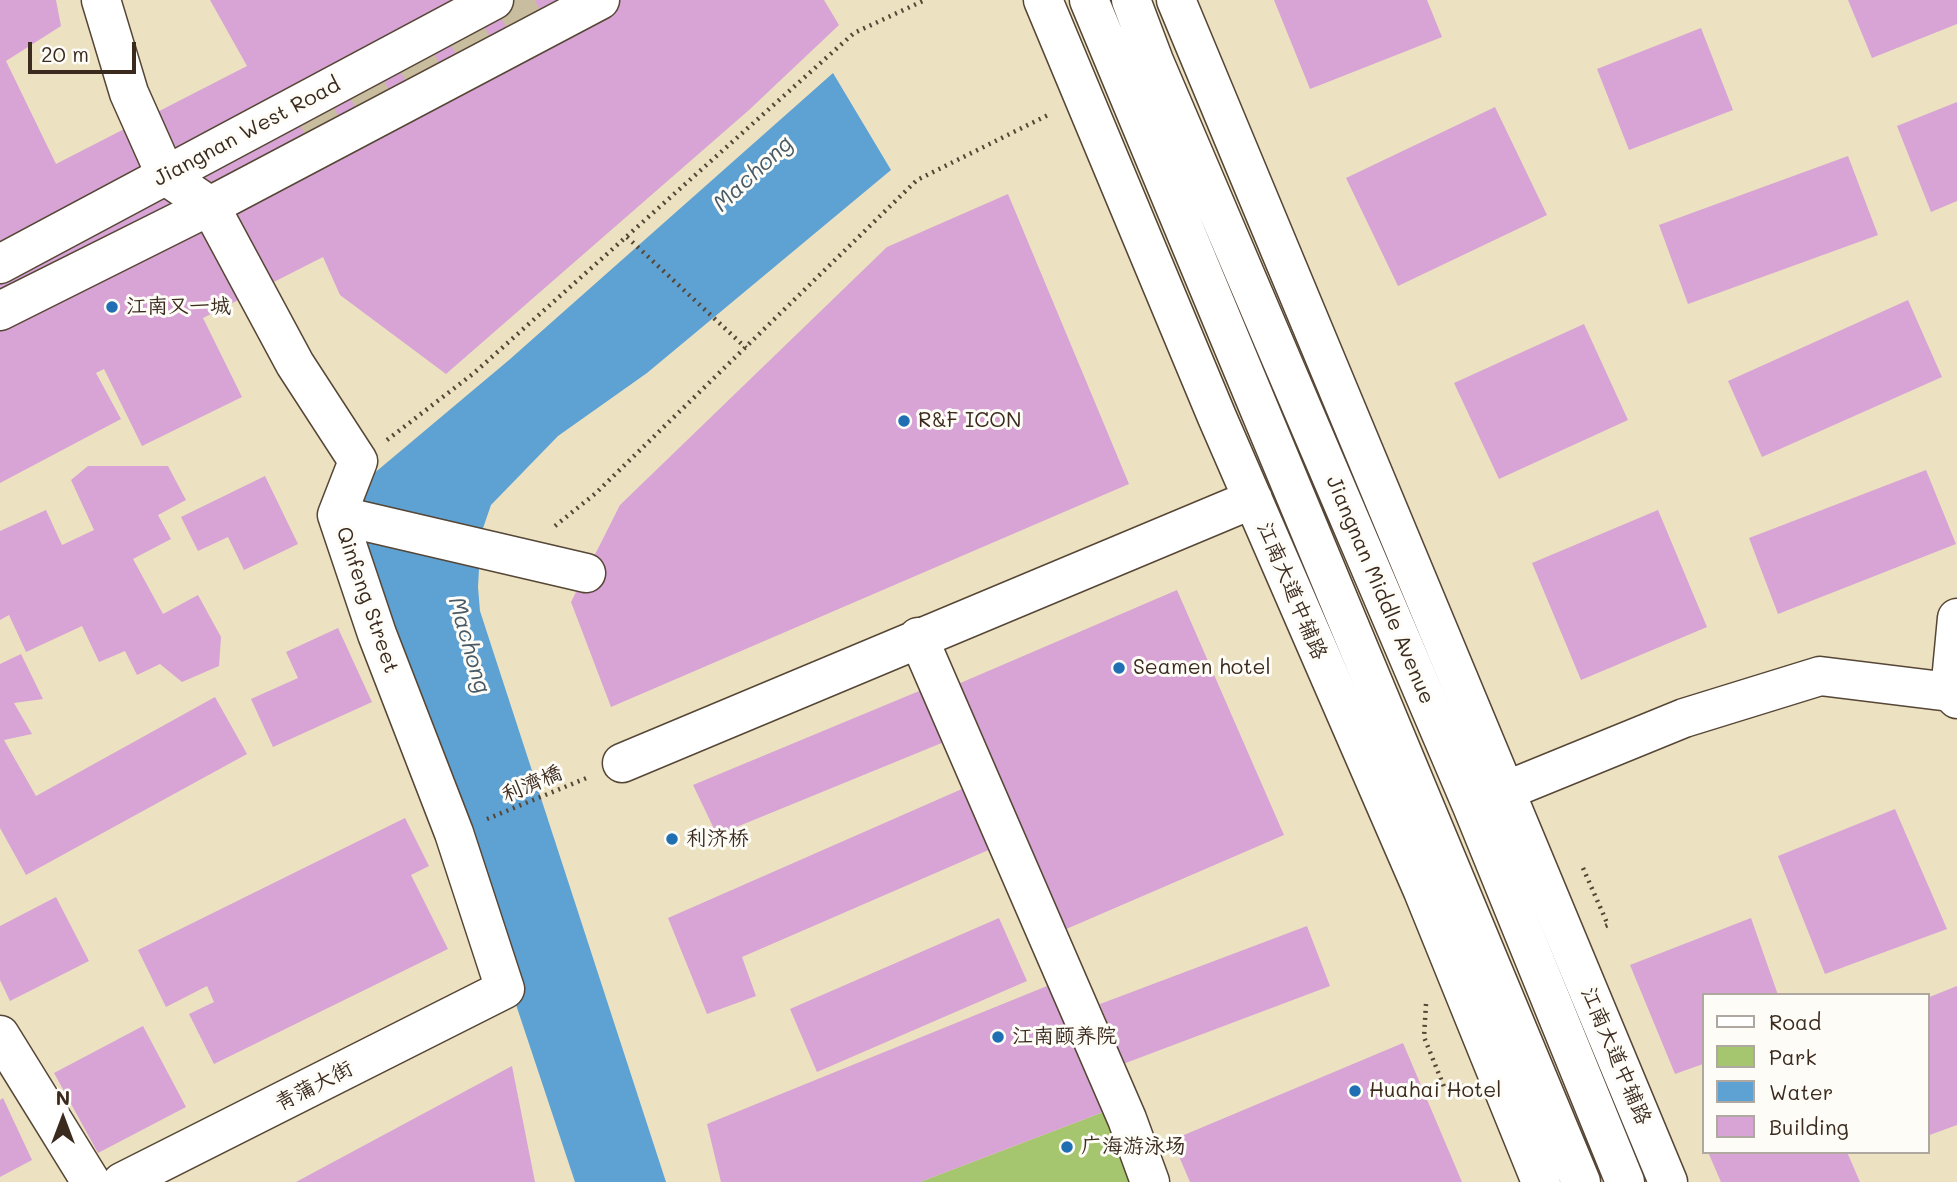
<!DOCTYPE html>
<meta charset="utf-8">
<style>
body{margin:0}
#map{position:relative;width:1957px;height:1182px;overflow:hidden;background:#ece2c1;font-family:Mali,sans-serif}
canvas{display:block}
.legend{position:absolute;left:1702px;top:993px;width:228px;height:161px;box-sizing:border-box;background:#fdfcf7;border:2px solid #afa8a0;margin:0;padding:9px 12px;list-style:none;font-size:21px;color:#3b2a1e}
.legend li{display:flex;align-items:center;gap:14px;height:35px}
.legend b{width:35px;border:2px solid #afa8a0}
.north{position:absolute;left:28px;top:1084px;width:70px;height:70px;-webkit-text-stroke:5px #fdfcf7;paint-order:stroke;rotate:0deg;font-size:19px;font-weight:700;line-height:28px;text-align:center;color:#3b2a1e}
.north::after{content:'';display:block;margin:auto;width:24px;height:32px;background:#3b2a1e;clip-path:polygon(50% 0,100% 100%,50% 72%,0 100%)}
.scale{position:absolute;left:28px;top:42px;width:108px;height:32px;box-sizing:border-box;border:4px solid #3b2a1e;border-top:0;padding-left:9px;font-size:21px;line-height:24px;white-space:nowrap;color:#3b2a1e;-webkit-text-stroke:5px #fdfcf7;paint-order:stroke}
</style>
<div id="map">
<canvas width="1957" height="1182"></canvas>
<ul class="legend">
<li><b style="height:9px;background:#fff"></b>Road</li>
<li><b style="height:19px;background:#a5c66e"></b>Park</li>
<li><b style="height:19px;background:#5ea2d3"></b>Water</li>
<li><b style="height:19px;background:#d7a4d5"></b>Building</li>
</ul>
<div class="north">N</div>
<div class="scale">20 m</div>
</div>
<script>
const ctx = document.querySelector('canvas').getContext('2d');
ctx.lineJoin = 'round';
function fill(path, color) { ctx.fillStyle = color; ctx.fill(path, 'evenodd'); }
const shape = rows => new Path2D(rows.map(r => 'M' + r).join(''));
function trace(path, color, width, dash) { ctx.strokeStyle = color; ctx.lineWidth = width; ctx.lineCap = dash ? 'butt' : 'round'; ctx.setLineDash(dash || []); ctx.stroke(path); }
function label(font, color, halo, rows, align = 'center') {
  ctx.font = font + ' Mali,"LXGW WenKai TC",sans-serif'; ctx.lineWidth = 6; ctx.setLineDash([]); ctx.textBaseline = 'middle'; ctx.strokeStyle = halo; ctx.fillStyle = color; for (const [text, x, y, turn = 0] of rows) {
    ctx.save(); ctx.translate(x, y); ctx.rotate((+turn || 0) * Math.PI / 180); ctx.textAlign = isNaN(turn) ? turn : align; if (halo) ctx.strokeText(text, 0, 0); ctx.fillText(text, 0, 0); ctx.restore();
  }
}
fill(shape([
 [1106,1111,1135,1182,920,1182]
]), '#a5c66e');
fill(shape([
 [833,73,891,170,647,373,558,436,491,505,481,534,478,587,480,611,666,1182,575,1182,390,626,365,562,361,488,372,475,509,360]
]), '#5ea2d3');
fill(shape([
 [0,0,56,0,61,26,6,61,56,164,247,66,210,0,824,0,839,25,749,110,446,374,340,295,323,257,203,318,242,397,142,446,104,369,96,373,121,419,0,483],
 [1274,0,1427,0,1442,37,1310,89],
 [1848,0,1957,0,1957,24,1872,58],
 [1701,28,1733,110,1629,150,1597,69],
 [1957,102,1957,201,1931,212,1897,126],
 [1495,107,1547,215,1398,286,1346,178],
 [1848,156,1878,235,1688,304,1659,225],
 [1008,194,1129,484,611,707,571,602,620,505,887,247],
 [1908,300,1942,377,1762,457,1728,381],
 [1584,324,1628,420,1499,479,1454,383],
 [88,466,168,466,186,500,158,515,171,539,133,559,163,614,198,595,221,637,219,666,182,682,160,664,137,675,125,651,99,662,82,626,26,652,9,615,0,620,0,531,46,510,62,545,94,530,71,480],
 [1926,470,1956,544,1778,614,1749,538],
 [265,476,298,544,244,570,228,537,198,551,181,517],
 [1658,510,1707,627,1581,680,1532,563],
 [1177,590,1284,835,1064,930,958,684],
 [338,628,372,702,273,747,251,699,298,678,286,652],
 [21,654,43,699,14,703,32,734,4,740,36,796,215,697,247,754,26,875,0,828,0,664],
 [924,689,949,740,717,835,693,785],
 [971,785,1000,845,742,957,756,996,707,1014,668,918],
 [1895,809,1947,929,1825,974,1778,856],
 [405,818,429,866,411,875,448,949,214,1064,189,1014,214,1002,207,986,166,1007,138,950],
 [56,897,89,961,10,1001,0,980,0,926],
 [999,918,1027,981,817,1072,790,1009],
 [1751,918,1778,995,1703,995,1703,1064,1675,1074,1630,965],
 [1307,926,1330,986,1123,1064,1100,1004],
 [1052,984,1106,1111,920,1182,721,1182,707,1124],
 [1957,986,1957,1125,1927,1136,1927,998],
 [143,1026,186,1107,98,1153,54,1073],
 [1403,1043,1462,1182,1190,1182,1172,1140],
 [512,1066,535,1182,296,1182],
 [3,1098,32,1160,0,1177,0,1100],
 [1708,1152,1847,1152,1860,1182,1721,1182]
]), '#d7a4d5');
trace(shape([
 [300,125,539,0]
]), '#c9bda0', 38, [38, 19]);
const minor = shape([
 [101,0,129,93,166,176,210,206,295,364,358,461,337,515,377,634,454,833,505,989,122,1182],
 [1043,0,1217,417,1423,891,1541,1182],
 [1176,0,1668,1182],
 [337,515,586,573],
 [918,637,1127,1119,1150,1182],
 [1950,692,1957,618],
 [622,763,1253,499],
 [1483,800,1684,718,1820,676,1950,692,1957,699],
 [0,1035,91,1182]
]);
const major = shape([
 [1089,0,1581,1182],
 [1131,0,1154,61,1472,806,1625,1182],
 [0,264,494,0],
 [0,311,210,206,600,0]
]);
trace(minor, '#564636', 41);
trace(major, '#564636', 41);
trace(shape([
 [627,237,746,348],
 [387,440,474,373,854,33,925,0],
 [555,526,596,493,917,180,1050,114],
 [487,819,589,777],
 [1583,868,1608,925,1601,928],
 [1426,1004,1424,1037,1445,1089,1462,1082]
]), '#564636', 4.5, [2, 5]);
trace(minor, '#fff', 38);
trace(major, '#fff', 38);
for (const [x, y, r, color] of [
 [112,307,7,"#1f6fb2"],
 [904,421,7,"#1f6fb2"],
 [1119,668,7,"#1f6fb2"],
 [672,839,7,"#1f6fb2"],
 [998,1037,7,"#1f6fb2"],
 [1355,1091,7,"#1f6fb2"],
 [1067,1147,7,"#1f6fb2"]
]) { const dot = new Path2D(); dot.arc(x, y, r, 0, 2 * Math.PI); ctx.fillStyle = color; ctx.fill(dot); trace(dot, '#fdfcf7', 2.5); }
label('21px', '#3b2a1e', '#fdfcf7', [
 ["Jiangnan West Road",247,132,-28],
 ["Jiangnan Middle Avenue",1380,590,67],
 ["江南大道中辅路",1292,591,67],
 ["Qinfeng Street",367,600,71],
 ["利濟橋",532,784,-23],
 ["江南大道中辅路",1616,1056,67],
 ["青蒲大街",314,1086,-27]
]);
label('21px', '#3b2a1e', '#fdfcf7', [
 ["江南又一城",126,307],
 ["R&F ICON",918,421],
 ["Seamen hotel",1133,668],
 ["利济桥",686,839],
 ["江南颐养院",1012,1037],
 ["Huahai Hotel",1369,1091],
 ["广海游泳场",1081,1147]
], 'left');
label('italic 23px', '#495a66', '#fdfcf7', [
 ["Machong",753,174,-43],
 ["Machong",469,645,74]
]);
</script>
